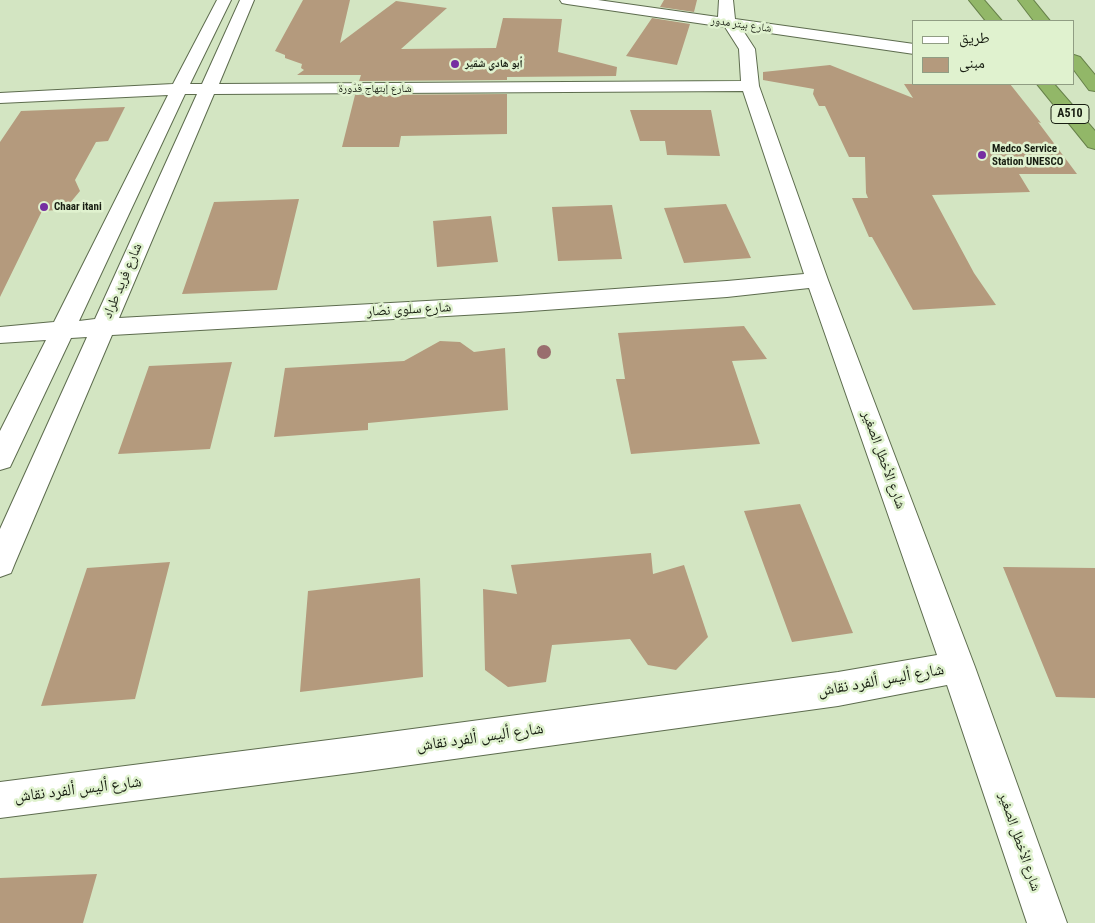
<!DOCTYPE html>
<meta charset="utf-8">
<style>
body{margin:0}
#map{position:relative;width:1095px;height:923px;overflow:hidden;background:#d3e5c2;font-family:"Roboto Condensed","Noto Naskh Arabic",sans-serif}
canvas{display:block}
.legend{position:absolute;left:912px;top:20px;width:162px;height:65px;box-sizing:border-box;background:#e0f2cf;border:1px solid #909d83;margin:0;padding:6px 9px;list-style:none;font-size:15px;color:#181e12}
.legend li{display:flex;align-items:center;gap:10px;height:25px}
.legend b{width:25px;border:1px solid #909d83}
</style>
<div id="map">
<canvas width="1095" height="923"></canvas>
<ul class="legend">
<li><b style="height:6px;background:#fff"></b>طريق</li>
<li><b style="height:14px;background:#b49a7d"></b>مبنى</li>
</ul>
</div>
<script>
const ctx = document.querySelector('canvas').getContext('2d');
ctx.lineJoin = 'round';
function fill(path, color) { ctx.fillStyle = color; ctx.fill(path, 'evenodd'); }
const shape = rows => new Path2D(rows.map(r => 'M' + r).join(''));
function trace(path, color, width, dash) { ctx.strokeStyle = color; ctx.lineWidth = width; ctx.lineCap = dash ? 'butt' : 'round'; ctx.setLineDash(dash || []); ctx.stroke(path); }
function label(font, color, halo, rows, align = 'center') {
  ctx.font = font + ' "Roboto Condensed","Noto Naskh Arabic",sans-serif'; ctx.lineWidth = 5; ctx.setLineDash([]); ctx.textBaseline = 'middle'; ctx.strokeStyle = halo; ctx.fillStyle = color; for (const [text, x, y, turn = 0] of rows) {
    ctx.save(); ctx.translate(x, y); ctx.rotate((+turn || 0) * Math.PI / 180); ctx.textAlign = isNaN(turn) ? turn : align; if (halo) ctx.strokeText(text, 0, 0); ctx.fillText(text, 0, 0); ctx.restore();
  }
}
fill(shape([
 [303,0,350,0,340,43,396,1,447,8,401,49,496,48,503,18,562,19,558,52,617,67,616,76,507,77,507,80,359,81,361,75,297,75,304,70,301,68,302,64,285,58,285,55,275,51],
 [664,0,697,0,694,12,660,7],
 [652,18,690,24,677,65,626,56],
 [830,65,913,98,904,84,1010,84,1041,123,1038,122,1077,174,1019,174,1030,192,932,195,974,273,996,305,913,310,872,237,869,237,852,198,868,198,866,193,865,157,849,157,825,106,819,106,813,94,814,89,763,80,763,72],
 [507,94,507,134,401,136,399,147,342,147,355,95],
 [125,107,108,141,96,142,75,180,80,191,70,203,58,210,42,211,0,297,0,142,21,111],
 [630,110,711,110,720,156,667,155,665,141,640,141],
 [299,199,277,290,182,294,214,202],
 [726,204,751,258,684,263,664,208],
 [612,205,622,259,558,261,552,207],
 [491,216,498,262,437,267,433,221],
 [744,326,767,359,732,361,760,444,631,454,616,379,625,379,618,333],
 [440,341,460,342,474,352,505,348,508,410,368,423,368,430,274,437,285,368,404,361],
 [232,362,210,449,118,454,149,366],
 [800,504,853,633,792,642,744,511],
 [651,553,653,574,684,565,708,637,676,670,648,665,630,639,552,645,546,682,508,687,485,670,483,589,517,594,511,565],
 [170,562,135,699,41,706,87,568],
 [1003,567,1095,568,1095,698,1056,697],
 [420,578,423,677,300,692,308,591],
 [97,874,83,923,0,923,0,878]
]), '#b49a7d');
const minor = shape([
 [217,0,231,0,190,84,202,84,240,0,254,0,219,84,741,81,739,49,725,27,567,4,562,3,560,0,598,0,718,17,719,0,733,0,735,19,914,44,914,54,742,29,755,49,759,86,828,280,975,667,1067,923,1027,923,947,685,838,706,360,772,0,818,0,782,360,736,838,672,937,655,809,288,727,297,517,312,112,335,15,563,11,573,0,577,0,529,87,337,71,338,10,467,0,470,0,431,46,340,0,343,0,327,54,322,168,95,0,103,0,93,173,84,217,0],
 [743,91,804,274,727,281,517,296,119,318,214,94,743,91],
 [185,94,197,94,95,319,79,321,185,94]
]);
const highway = shape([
 [969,0,984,0,1002,21,986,21,969,0],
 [1018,0,1033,0,1050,21,1034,21,1018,0],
 [1074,55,1080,57,1095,75,1095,91,1089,90,1074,70,1074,55],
 [1037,84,1054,84,1095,131,1095,149,1088,147,1037,84]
]);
trace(minor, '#5d6c4e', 2);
trace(highway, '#67814a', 2);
fill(minor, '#fff');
fill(highway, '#92b768');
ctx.fillStyle = '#996e6e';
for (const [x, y] of [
 [544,352]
]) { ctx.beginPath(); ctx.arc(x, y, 7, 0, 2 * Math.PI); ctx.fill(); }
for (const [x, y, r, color] of [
 [455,64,5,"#762ea1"],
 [982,155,5,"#762ea1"],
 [44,207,5,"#762ea1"]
]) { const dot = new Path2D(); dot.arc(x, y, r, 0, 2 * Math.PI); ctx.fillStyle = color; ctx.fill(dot); trace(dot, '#e0f2cf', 2); }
label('11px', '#181e12', '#e0f2cf', [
 ["شارع بيتر مدور",741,25,8],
 ["شارع إبتهاج قدّورة",375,89]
]);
label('bold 11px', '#181e12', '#e0f2cf', [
 ["أبو هادي شقير",465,64],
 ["Medco Service",992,149],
 ["Station UNESCO",992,162],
 ["Chaar itani",54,207]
], 'left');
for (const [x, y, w] of [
 [1070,114,38]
]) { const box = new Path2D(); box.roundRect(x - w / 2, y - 9.5, w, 19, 4); ctx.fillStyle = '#e0f2cf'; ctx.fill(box); trace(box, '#181e12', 1); }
label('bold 12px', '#181e12', null, [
 ["A510",1070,114]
]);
label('14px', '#181e12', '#e0f2cf', [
 ["شارع فريد طراد",123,281,-67],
 ["شارع سلوى نصّار",409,310,-3],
 ["شارع الأخطل الصغير",883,460,70],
 ["شارع الأخطل الصغير",1019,842,71]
]);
label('16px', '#181e12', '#e0f2cf', [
 ["شارع أليس ألفرد نقاش",881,681,-10],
 ["شارع أليس ألفرد نقاش",480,738,-8],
 ["شارع أليس ألفرد نقاش",78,790,-7]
]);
</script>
